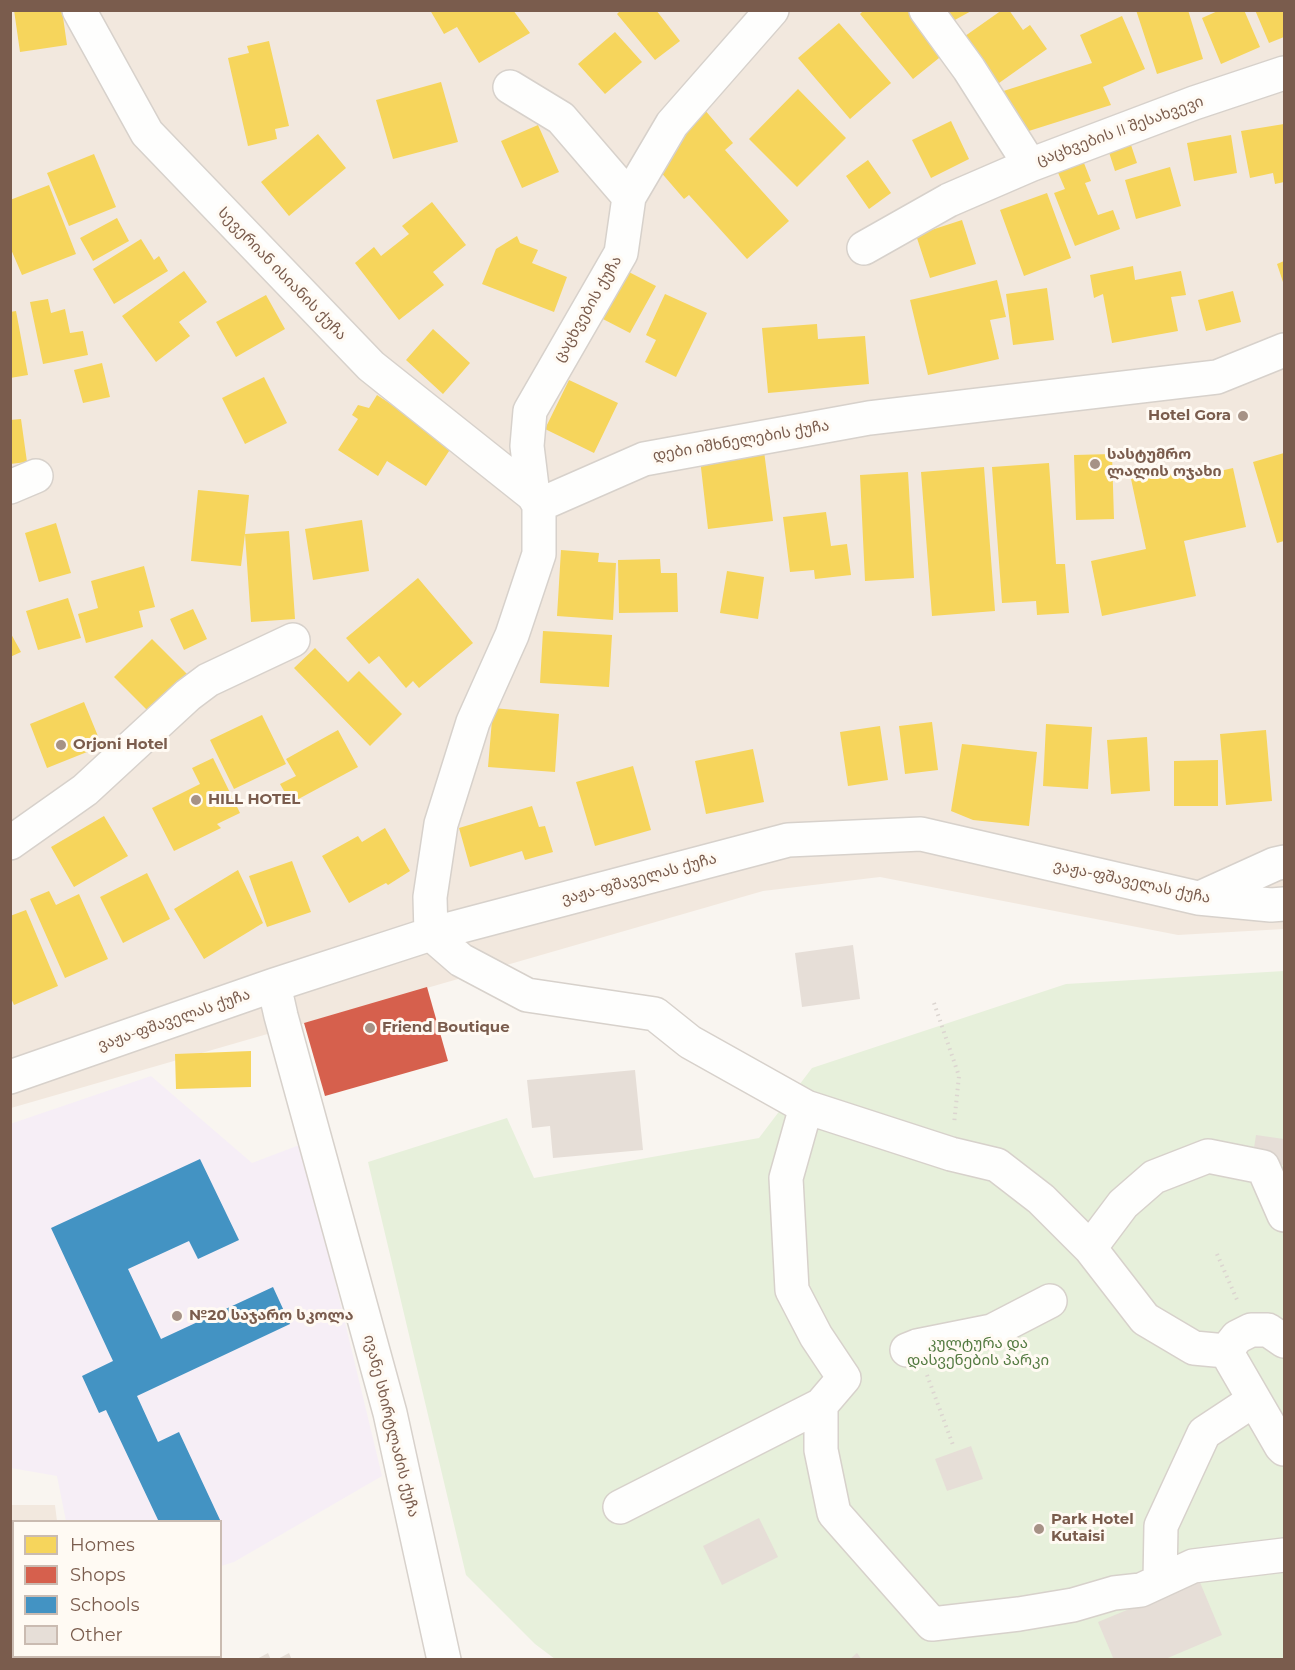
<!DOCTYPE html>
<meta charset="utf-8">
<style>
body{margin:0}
#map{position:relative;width:1295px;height:1670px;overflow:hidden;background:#f9f5f0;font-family:Montserrat,sans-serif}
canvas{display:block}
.frame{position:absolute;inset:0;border:12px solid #7a5c4d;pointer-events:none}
.legend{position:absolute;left:12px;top:1520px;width:210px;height:138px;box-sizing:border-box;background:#fffaf3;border:2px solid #cabbb1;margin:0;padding:8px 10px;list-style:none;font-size:18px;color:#7a5c4d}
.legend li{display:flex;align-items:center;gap:12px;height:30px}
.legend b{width:30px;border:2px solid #cabbb1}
</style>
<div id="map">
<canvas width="1295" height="1670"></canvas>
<div class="frame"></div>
<ul class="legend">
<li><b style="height:16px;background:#f6d55c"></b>Homes</li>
<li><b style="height:16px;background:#d6604d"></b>Shops</li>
<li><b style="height:16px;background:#4393c3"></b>Schools</li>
<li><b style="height:16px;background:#e6ded7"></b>Other</li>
</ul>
</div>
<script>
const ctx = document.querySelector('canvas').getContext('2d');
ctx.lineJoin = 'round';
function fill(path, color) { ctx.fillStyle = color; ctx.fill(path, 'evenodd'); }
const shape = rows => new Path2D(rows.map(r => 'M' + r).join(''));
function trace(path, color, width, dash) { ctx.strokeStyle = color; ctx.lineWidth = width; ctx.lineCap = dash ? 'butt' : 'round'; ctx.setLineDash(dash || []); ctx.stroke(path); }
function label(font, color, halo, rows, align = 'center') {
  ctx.font = font + ' Montserrat,"Noto Sans Georgian",sans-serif'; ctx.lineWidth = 6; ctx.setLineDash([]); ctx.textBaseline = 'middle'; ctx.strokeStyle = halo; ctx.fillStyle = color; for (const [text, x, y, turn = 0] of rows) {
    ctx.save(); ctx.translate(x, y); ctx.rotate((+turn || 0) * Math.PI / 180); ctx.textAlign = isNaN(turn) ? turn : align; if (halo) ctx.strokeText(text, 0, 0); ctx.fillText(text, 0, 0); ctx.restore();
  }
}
fill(shape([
 [11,11,1284,11,1284,929,1178,935,880,877,763,891,11,1108],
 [11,1505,55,1505,57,1521,14,1522,14,1656,73,1657,73,1659,11,1660]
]), '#f2e8de');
fill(shape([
 [151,1076,252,1163,302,1144,382,1476,234,1562,221,1566,220,1522,66,1521,57,1476,11,1468,10,1124]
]), '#f6eef6');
fill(shape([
 [1284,971,1284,1659,555,1659,535,1644,466,1575,368,1162,507,1118,534,1178,759,1138,812,1068,1066,984]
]), '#e7f0db');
fill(shape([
 [14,10,62,10,67,45,20,52],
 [430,10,513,10,530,33,479,63,457,27,444,34],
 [621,10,656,10,680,41,655,60,617,14],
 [864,10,908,10,944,54,913,79,860,14],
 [947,10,973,10,953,21],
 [1002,10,1009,10,1023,30,1030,25,1047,49,992,88,958,41],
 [1136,10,1188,10,1203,59,1157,74],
 [1220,10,1244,10,1260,47,1221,64,1202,18],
 [1255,10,1284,10,1284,37,1269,43],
 [1122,16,1145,69,1103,87,1111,105,1013,136,994,94,1092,63,1080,35],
 [839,23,891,83,850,119,798,58],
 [615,32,642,62,605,94,578,64],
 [269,41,289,126,275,129,277,139,248,146,228,58,249,53,247,46],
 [441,82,458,142,393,159,376,100],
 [798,89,846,138,797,187,749,139],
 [704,109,733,143,725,150,789,221,747,259,689,195,684,199,659,170,669,151],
 [951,121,969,159,931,178,912,140],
 [1284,124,1284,182,1275,184,1273,173,1250,178,1241,131],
 [538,125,559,172,522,188,501,141],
 [318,134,346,168,289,216,261,182],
 [1231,135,1237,173,1194,181,1187,143],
 [1128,136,1137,163,1115,171,1106,143],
 [94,154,116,207,69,226,47,173],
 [1082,158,1091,181,1085,183,1098,215,1113,210,1120,229,1075,246,1054,193,1065,189,1056,168],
 [868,160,891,193,869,209,846,176],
 [1170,167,1181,206,1136,219,1125,180],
 [49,185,76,254,22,275,10,247,10,200],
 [1047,193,1071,258,1024,276,1000,210],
 [432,202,466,245,433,272,444,285,399,320,355,263,374,247,381,256,409,234,402,226],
 [117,218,129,241,93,261,80,238],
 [962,220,976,264,930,278,916,235],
 [517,236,520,243,538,250,532,263,567,277,554,312,482,284,496,249],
 [141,239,154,260,159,256,168,271,114,304,93,269],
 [1284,261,1284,285,1277,264],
 [1133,266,1135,280,1181,271,1186,295,1171,297,1178,331,1112,343,1103,294,1094,298,1090,275],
 [625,270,656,286,630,333,599,317],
 [184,271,207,302,179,322,190,336,156,362,122,316],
 [997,280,1006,317,990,320,999,359,928,375,910,300],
 [1047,288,1054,340,1013,345,1006,294],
 [1233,291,1241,322,1206,331,1198,300],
 [665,294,707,313,676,377,645,362,656,340,646,335],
 [266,295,285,329,236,357,216,322],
 [48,299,51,313,65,309,70,333,83,331,88,355,43,364,30,302],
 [16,311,28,375,10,378,10,312],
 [817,324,818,339,865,336,869,384,768,393,762,328],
 [433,329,470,363,443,394,406,360],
 [102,363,110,397,83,403,74,370],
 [264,377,287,423,245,444,222,398],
 [569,380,618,403,594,453,545,429],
 [377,395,453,445,426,486,387,461,378,476,338,450,358,419,352,415,358,405,369,408],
 [21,419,27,462,10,464,10,420],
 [764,451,773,521,708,529,700,459],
 [1284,453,1284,541,1277,543,1253,462],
 [1112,454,1114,519,1076,520,1074,455],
 [1049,463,1056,564,1065,564,1069,613,1037,615,1036,601,1002,603,992,467],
 [1192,466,1194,477,1233,468,1246,527,1184,541,1196,596,1102,616,1091,561,1146,549,1131,479],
 [984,467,995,611,932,616,921,472],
 [908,472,914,578,865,581,860,475],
 [198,490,249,495,245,534,289,531,295,619,251,622,245,534,241,566,191,561],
 [826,512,831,546,847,544,851,575,815,579,814,570,790,572,783,517],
 [362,520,369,571,313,580,305,529],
 [56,523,71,573,39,582,25,533],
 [561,550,599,553,598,562,616,563,613,620,557,616],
 [660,559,661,573,677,573,678,612,619,613,618,560],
 [144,566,155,607,139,611,143,627,86,643,78,614,98,608,91,581],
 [727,571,764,577,758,619,720,613],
 [418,578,473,643,419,688,413,681,406,688,379,656,369,664,346,638],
 [68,598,81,638,38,650,26,611],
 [193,609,207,639,184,650,170,619],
 [543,631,612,635,609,687,540,683],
 [10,632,21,652,10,657],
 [152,639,192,679,154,717,114,677],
 [315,648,348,682,359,671,402,714,370,746,294,668],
 [84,702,102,746,47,768,30,724],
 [493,708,559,714,555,772,488,767],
 [262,715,286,764,234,789,210,740],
 [932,722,938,770,905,774,899,726],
 [1046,724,1092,727,1088,789,1043,786],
 [880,726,888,780,848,786,840,732],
 [338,730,358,767,291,803,280,784,296,776,286,759],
 [1266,730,1272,801,1226,805,1220,734],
 [1147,737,1150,791,1111,794,1107,740],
 [962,744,1037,752,1029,826,973,820,951,811],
 [753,749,764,802,706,814,695,761],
 [213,758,240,813,217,824,221,828,174,851,152,808,200,784,192,768],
 [1218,760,1218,806,1174,806,1174,761],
 [633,766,651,830,595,846,576,782],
 [532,806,539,827,545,826,553,852,525,860,522,851,470,867,459,828],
 [104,816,128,856,74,887,51,847],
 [385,828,410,871,388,885,386,883,349,903,322,856,358,836,362,842],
 [292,861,311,912,267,927,249,876],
 [238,870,263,923,204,959,174,909],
 [147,873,170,919,123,943,100,897],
 [49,891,56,905,79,894,108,959,65,978,30,899],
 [26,910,58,986,14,1005,10,996,10,916],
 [251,1051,251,1087,176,1089,175,1054],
 [10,1653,14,1653,14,1656,31,1656,31,1660,10,1660]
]), '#f6d55c');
fill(shape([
 [427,987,448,1061,325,1096,304,1023]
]), '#d6604d');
fill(shape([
 [200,1159,239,1240,198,1259,189,1241,128,1269,161,1339,273,1287,290,1324,137,1396,158,1442,179,1432,221,1522,159,1522,106,1410,99,1413,82,1376,113,1361,51,1228]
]), '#4393c3');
fill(shape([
 [853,945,860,999,802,1007,795,953],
 [635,1070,643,1150,553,1158,550,1126,532,1128,527,1080],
 [1256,1135,1284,1139,1284,1165,1252,1161],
 [971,1446,983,1479,947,1491,935,1459],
 [759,1518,778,1557,722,1585,703,1546],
 [1199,1580,1222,1635,1163,1660,1114,1660,1098,1622],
 [268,1653,271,1660,255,1660],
 [289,1653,292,1660,276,1660],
 [857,1653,862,1660,849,1660]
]), '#e6ded7');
const minor = shape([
 [79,10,147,133,371,366,533,495],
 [926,10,969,69,1030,165,1194,103,1284,73],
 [510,87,561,118,629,197],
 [864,248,949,200,1030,165],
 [10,487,36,476],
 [539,505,539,554,512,635,473,722,441,824,430,897,431,934,461,960,527,995,655,1014,690,1042,806,1107,951,1154,997,1165,1041,1199,1090,1248,1145,1319,1194,1348,1226,1351],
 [539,505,644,459,869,418,1217,377,1284,350],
 [539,505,533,495,527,446,530,411,621,253,629,197,672,124,772,10],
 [10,843,85,790,188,695,208,680,293,640],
 [1200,898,1275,864,1284,862],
 [274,985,281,1016,390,1413,444,1660],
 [10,1077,274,985,431,934,788,840,921,834,1198,898,1271,905,1284,904],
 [1090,1248,1123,1204,1154,1177,1208,1156,1263,1167,1284,1215],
 [907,1350,917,1346,992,1331,1050,1301],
 [1226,1351,1281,1446,1284,1449],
 [1226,1351,1237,1337,1251,1330,1268,1330,1284,1341],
 [821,1405,821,1450,834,1513,932,1624,1019,1614,1073,1605,1114,1593,1141,1590,1193,1566,1284,1555],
 [620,1507,821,1405,844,1378,816,1336,792,1290,786,1178,806,1107],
 [1160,1581,1161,1526,1204,1433,1254,1400]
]);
trace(minor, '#d7d1cb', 36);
trace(shape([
 [934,1003,959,1076,954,1124],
 [1217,1254,1238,1302],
 [927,1375,953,1445]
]), '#dcd5d0', 4, [1.5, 4.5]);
trace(minor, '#fefefd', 33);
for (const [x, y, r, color] of [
 [1243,416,6,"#a69286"],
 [1095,464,6,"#a69286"],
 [61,745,6,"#a69286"],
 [196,800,6,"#a69286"],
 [370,1028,6,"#a69286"],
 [177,1316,6,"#a69286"],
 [1039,1529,6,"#a69286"]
]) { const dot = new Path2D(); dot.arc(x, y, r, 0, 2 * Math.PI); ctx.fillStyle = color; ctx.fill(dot); trace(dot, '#fffaf3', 2); }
label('15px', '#7a5c4d', '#fffaf3', [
 ["ცაცხვების II შესახვევი",1120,131,-20],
 ["სევერიან ისიანის ქუჩა",282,274,46],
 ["ცაცხვების ქუჩა",588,309,-60],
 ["დები იშხნელების ქუჩა",741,441,-10],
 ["ვაჟა-ფშაველას ქუჩა",639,879,-15],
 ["ვაჟა-ფშაველას ქუჩა",1132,882,12],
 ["ვაჟა-ფშაველას ქუჩა",174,1020,-19],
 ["ივანე სხირტლაძის ქუჩა",391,1426,76]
]);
label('bold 15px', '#7a5c4d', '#fffaf3', [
 ["Hotel Gora",1231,416,"right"],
 ["სასტუმრო",1107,455],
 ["ლალის ოჯახი",1107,472],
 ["Orjoni Hotel",73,745],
 ["HILL HOTEL",208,800],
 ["Friend Boutique",382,1028],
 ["№20 საჯარო სკოლა",189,1316],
 ["Park Hotel",1051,1520],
 ["Kutaisi",1051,1537]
], 'left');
label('15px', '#537a41', '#fffaf3', [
 ["კულტურა და",978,1344],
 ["დასვენების პარკი",978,1361]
]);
</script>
